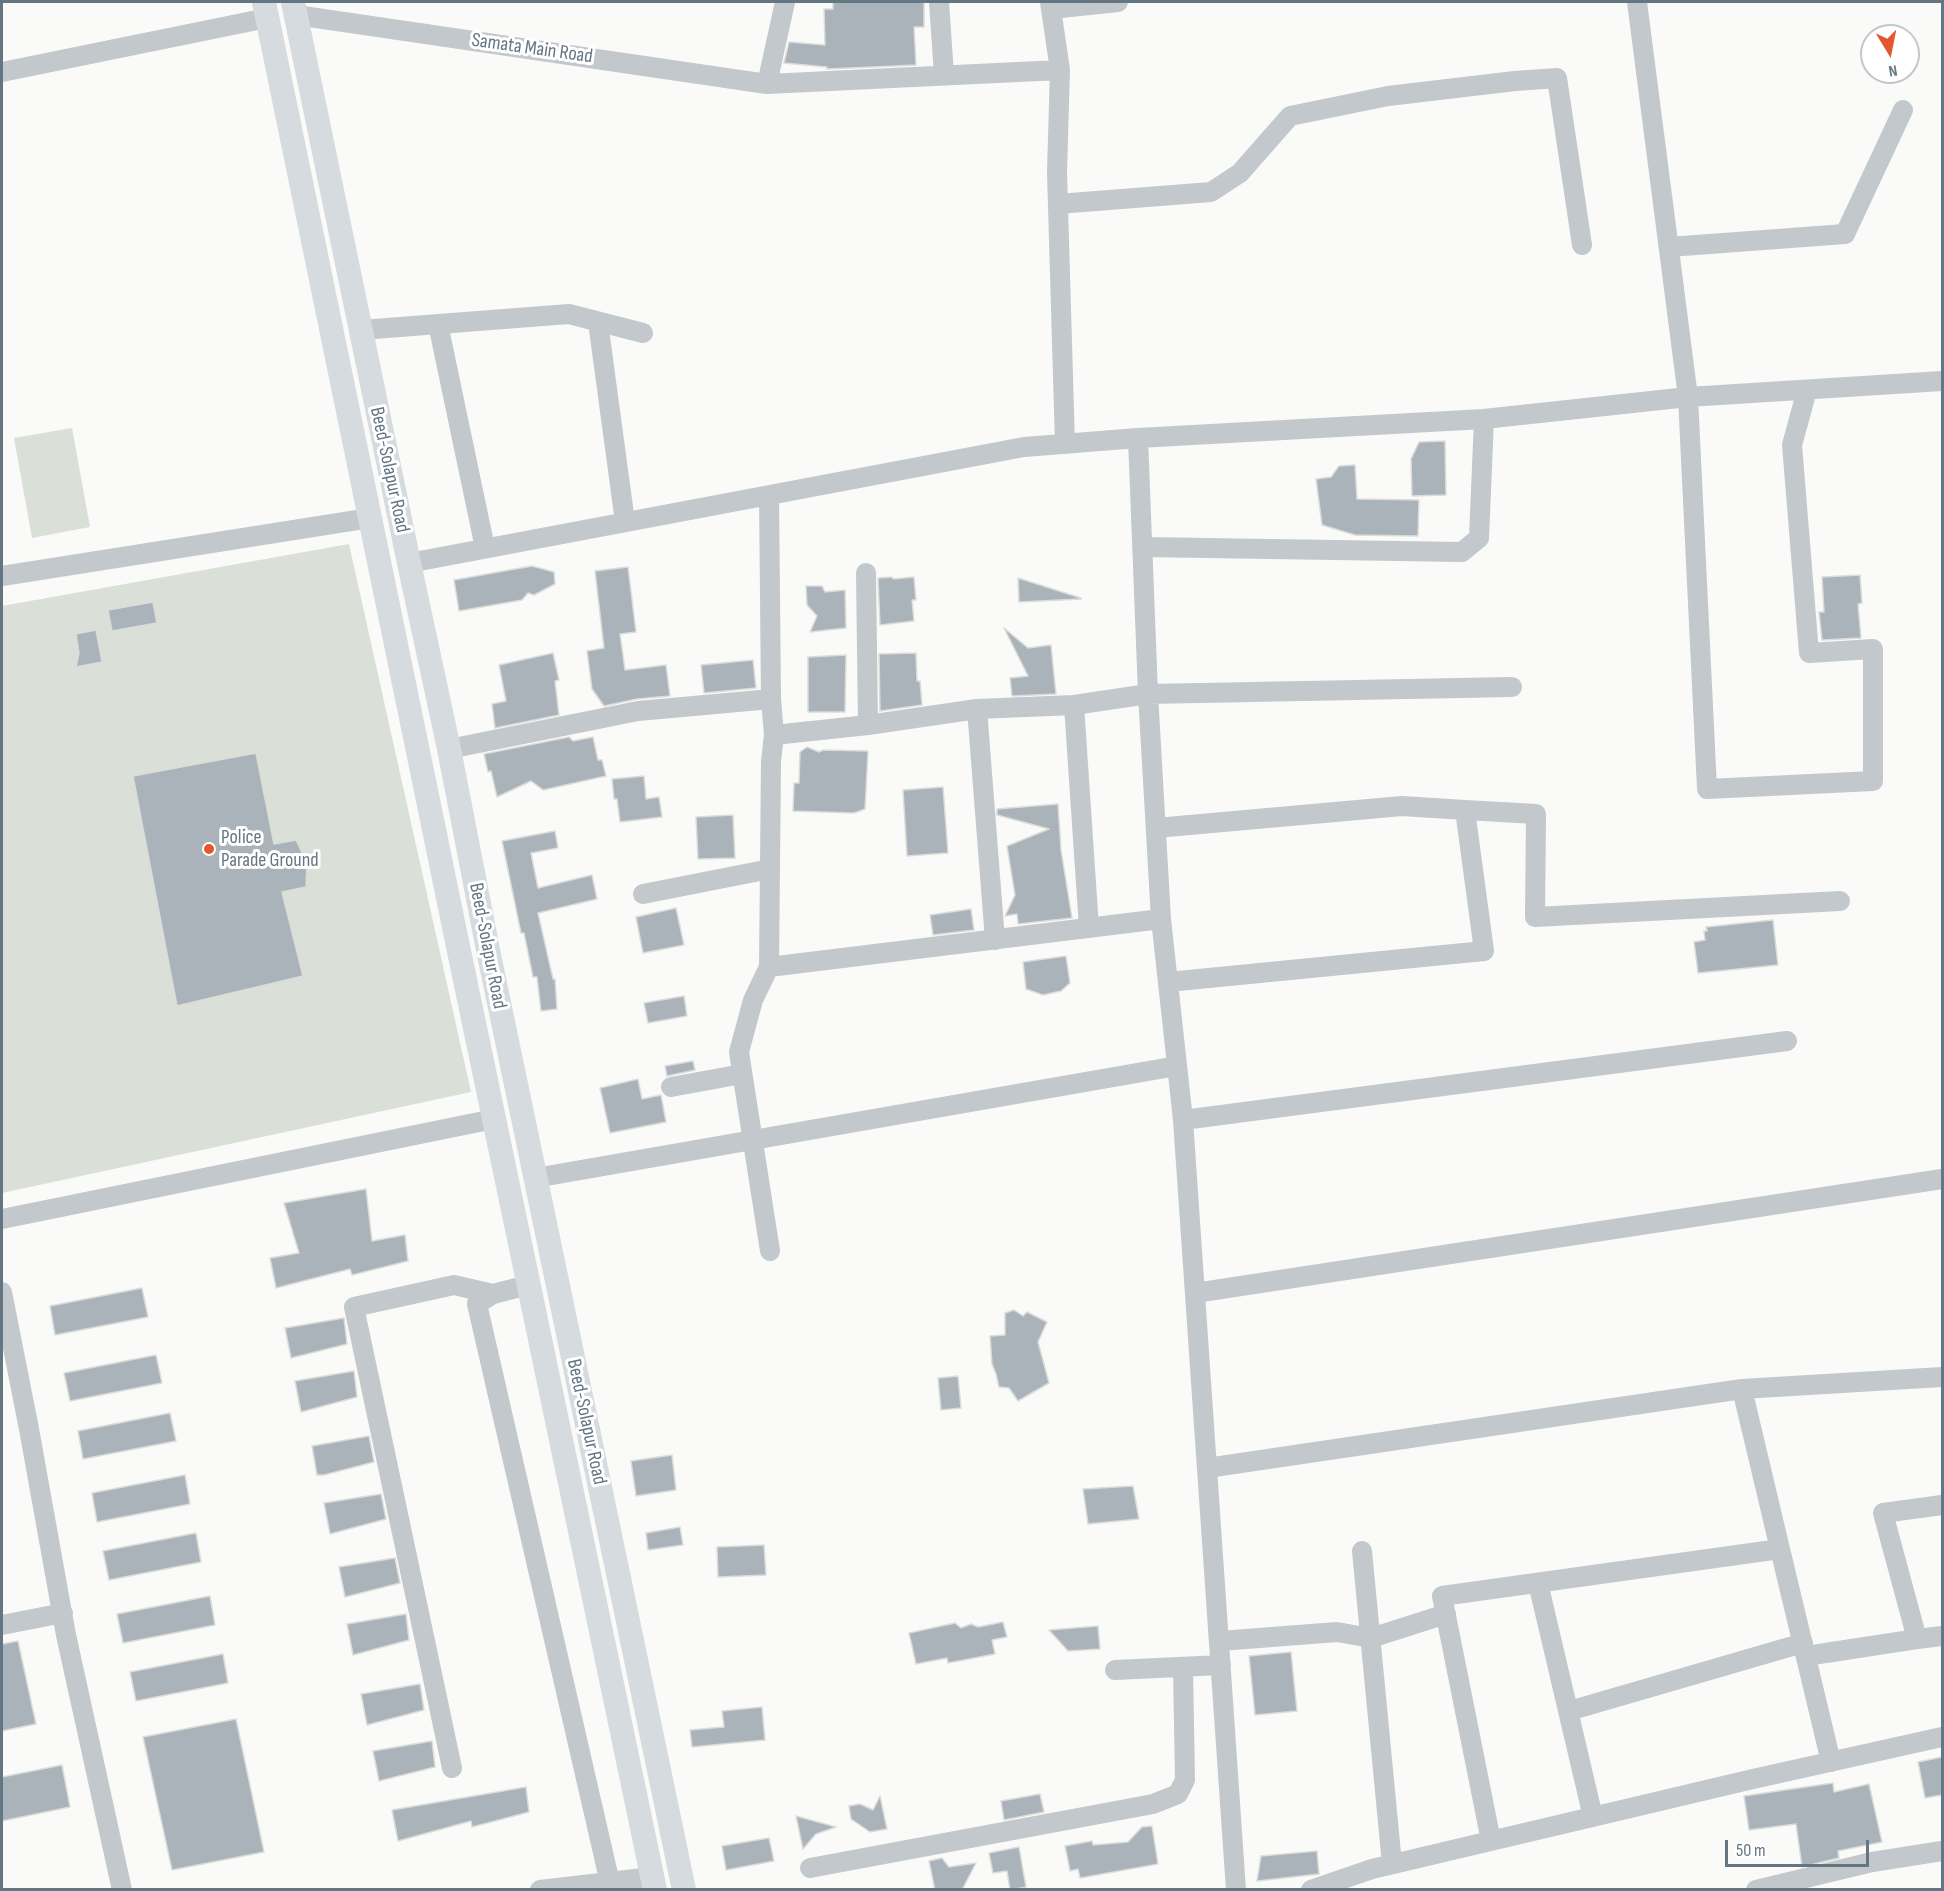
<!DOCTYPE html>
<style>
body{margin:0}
#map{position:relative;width:1944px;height:1891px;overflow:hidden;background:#fafaf8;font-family:"Sofia Sans Condensed",sans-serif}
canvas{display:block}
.frame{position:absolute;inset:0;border:3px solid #657683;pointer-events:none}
.north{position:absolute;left:1860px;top:24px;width:60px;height:60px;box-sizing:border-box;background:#fff;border:2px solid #c1c8cd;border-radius:50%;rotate:170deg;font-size:16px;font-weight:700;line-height:24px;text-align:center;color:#657683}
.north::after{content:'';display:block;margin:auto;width:21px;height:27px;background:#e4572e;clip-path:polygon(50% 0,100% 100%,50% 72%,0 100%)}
.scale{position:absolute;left:1725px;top:1840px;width:144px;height:27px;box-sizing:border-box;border:3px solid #657683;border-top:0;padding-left:8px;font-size:18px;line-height:21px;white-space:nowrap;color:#657683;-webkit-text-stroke:4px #fff;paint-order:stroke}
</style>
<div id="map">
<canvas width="1944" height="1891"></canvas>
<div class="frame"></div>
<div class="north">N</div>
<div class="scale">50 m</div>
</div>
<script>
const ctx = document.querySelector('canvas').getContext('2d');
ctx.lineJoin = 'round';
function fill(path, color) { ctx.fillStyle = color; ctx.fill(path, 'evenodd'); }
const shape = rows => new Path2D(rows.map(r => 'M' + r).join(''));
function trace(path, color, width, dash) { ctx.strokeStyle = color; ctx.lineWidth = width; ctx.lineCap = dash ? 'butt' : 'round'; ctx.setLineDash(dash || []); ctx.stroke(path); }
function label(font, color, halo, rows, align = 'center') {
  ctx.font = font + ' "Sofia Sans Condensed",sans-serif'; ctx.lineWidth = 6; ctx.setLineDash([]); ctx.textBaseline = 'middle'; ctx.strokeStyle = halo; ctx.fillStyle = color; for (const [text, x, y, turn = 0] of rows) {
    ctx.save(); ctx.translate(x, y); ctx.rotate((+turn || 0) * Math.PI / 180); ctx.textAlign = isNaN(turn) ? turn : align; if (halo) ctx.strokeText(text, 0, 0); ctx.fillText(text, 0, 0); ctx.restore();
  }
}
fill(shape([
 [72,428,90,527,32,538,14,438],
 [349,544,471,1092,2,1193,2,606]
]), '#dadfd7');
const building = shape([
 [833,2,924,2,924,27,914,27,916,65,827,69,827,67,784,63,789,42,825,45,824,9,833,9,833,2],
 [1445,441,1446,495,1412,496,1411,459,1419,442,1445,441],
 [1355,465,1357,499,1419,500,1418,536,1355,535,1322,525,1316,479,1331,477,1339,466,1355,465],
 [532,566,554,572,555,584,534,595,528,593,522,600,459,611,454,580,532,566],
 [628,567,636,632,620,634,625,670,666,665,670,696,637,699,604,706,592,689,587,651,604,648,595,571,628,567],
 [1860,575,1862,603,1858,604,1861,638,1822,640,1819,612,1824,612,1822,577,1860,575],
 [892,577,893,579,914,577,916,600,912,600,914,621,880,625,878,578,892,577],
 [1018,578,1081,598,1081,599,1019,602,1018,578],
 [806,586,822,586,825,592,845,590,846,628,810,632,817,616,807,605,806,586],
 [153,602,157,623,112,631,108,610,153,602],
 [1004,628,1028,648,1051,645,1056,694,1012,696,1010,678,1028,676,1004,628],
 [96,630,102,662,76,667,79,653,76,634,96,630],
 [553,653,559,680,555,681,559,715,495,728,492,704,506,701,499,665,553,653],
 [916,653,917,681,920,681,922,705,880,711,879,654,916,653],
 [846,655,845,712,808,712,808,657,846,655],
 [753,660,756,688,704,693,701,665,753,660],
 [569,737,573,741,593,737,598,760,602,760,606,776,543,790,531,781,497,797,491,771,488,772,484,754,569,737],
 [807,747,819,752,823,750,868,751,865,809,854,813,793,811,794,783,799,783,800,752,807,747],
 [256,753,274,844,296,840,307,863,306,887,282,892,303,976,177,1006,133,776,256,753],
 [644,776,646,799,659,797,662,817,620,822,617,799,614,799,612,779,644,776],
 [943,787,948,853,907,856,903,790,943,787],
 [1058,804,1061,850,1072,918,1018,924,1017,914,1005,916,1015,895,1007,846,1049,829,997,815,997,809,1058,804],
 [733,815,735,858,698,859,696,817,733,815],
 [555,831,558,848,531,853,538,888,592,875,597,899,538,913,553,979,555,979,557,1009,541,1011,537,977,533,977,524,933,521,933,502,841,555,831],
 [676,908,684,945,643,953,636,917,676,908],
 [971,909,974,930,933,935,930,915,971,909],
 [1773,920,1778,965,1698,973,1694,942,1705,940,1704,931,1707,931,1706,927,1773,920],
 [1066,956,1070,983,1061,991,1043,995,1026,989,1023,962,1066,956],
 [684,996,687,1016,648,1023,644,1003,684,996],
 [693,1061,695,1070,667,1076,665,1066,693,1061],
 [638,1079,642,1099,661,1095,666,1122,610,1133,600,1088,638,1079],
 [366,1189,372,1241,405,1235,408,1261,352,1275,350,1269,276,1288,270,1258,299,1253,284,1203,366,1189],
 [142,1288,148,1317,55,1335,50,1306,142,1288],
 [1014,1310,1023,1316,1027,1312,1047,1322,1038,1342,1049,1383,1018,1401,1009,1388,999,1387,996,1374,992,1364,990,1336,1005,1335,1005,1313,1014,1310],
 [344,1318,347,1344,291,1358,285,1328,344,1318],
 [156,1355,162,1383,70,1401,64,1373,156,1355],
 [354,1371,357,1397,301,1412,295,1381,354,1371],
 [958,1376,961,1408,941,1410,938,1378,958,1376],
 [170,1413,176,1441,83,1459,78,1431,170,1413],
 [369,1436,374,1462,324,1475,317,1475,312,1446,369,1436],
 [672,1455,676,1490,636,1496,631,1461,672,1455],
 [185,1475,190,1504,97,1522,92,1493,185,1475],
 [1133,1486,1139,1519,1088,1524,1083,1489,1133,1486],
 [381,1494,386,1519,330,1534,324,1503,381,1494],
 [680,1527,683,1545,648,1550,646,1533,680,1527],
 [196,1533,201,1562,109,1580,103,1551,196,1533],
 [764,1545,766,1575,718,1577,717,1547,764,1545],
 [395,1558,400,1583,345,1597,339,1567,395,1558],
 [210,1596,215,1625,123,1643,117,1614,210,1596],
 [406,1614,409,1640,353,1655,347,1624,406,1614],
 [1003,1622,1007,1637,992,1640,995,1654,948,1663,947,1658,916,1664,909,1633,955,1623,961,1628,971,1624,978,1627,1003,1622],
 [1098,1626,1100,1649,1068,1651,1049,1630,1098,1626],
 [18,1641,36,1724,2,1731,2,1644,18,1641],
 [1291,1652,1297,1711,1255,1715,1249,1656,1291,1652],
 [223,1654,228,1683,136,1701,130,1672,223,1654],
 [420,1684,424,1710,367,1725,361,1694,420,1684],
 [762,1707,765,1740,692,1747,690,1730,724,1727,722,1711,762,1707],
 [236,1719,264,1852,172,1870,143,1737,236,1719],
 [432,1741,435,1767,379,1781,373,1751,432,1741],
 [1942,1757,1942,1795,1925,1798,1918,1762,1942,1757],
 [62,1765,70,1807,2,1821,2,1777,62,1765],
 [1833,1783,1834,1792,1869,1784,1882,1842,1838,1851,1839,1858,1802,1867,1796,1824,1749,1830,1744,1796,1833,1783],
 [526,1787,529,1812,472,1827,471,1821,398,1841,392,1810,526,1787],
 [1040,1794,1044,1812,1004,1820,1001,1801,1040,1794],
 [880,1796,887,1829,870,1832,851,1819,849,1806,860,1804,873,1810,880,1796],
 [796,1816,836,1827,816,1834,803,1849,796,1816],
 [1152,1826,1158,1864,1080,1878,1078,1869,1070,1871,1065,1846,1092,1841,1093,1845,1128,1842,1142,1827,1152,1826],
 [769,1838,774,1861,726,1870,722,1846,769,1838],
 [1019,1847,1026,1887,1010,1890,1007,1871,993,1873,989,1853,1019,1847],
 [1317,1851,1319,1874,1257,1881,1261,1856,1317,1851],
 [942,1858,949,1867,976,1863,962,1890,935,1890,929,1861,942,1858]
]);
fill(building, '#aab3b9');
trace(building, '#dcdcda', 1.5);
trace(shape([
 [939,2,944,75],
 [1637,2,1688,397,1707,789,1873,781,1873,649,1809,653,1792,445,1807,390],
 [1051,9,1118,2],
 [296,15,767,84,1060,70,1050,2],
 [1060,70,1057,172,1065,444],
 [2,72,267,18],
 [767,84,785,2],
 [1058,204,1211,192,1240,173,1290,116,1388,96,1515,81,1557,78,1582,245],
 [1669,247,1845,234,1903,110],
 [598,322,625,522],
 [438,324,485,548],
 [361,330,569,314,643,333],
 [1138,438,1148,694,1161,919,1183,1120,1236,1890],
 [769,495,771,699,774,735,771,761,769,967,753,1000,739,1052,770,1251],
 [1143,547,1462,552,1479,538,1484,419],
 [409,563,1024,447,1138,438,1484,419,1688,397,1942,381],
 [866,573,868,725],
 [2,576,370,518],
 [1074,705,1089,928],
 [977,709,995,940],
 [774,735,868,725,977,709,1074,705,1148,694,1512,687],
 [449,749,638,711,771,699],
 [1465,810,1536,814,1535,917,1840,901],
 [1156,828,1402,806,1465,810,1484,951,1168,982],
 [643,894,770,869],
 [769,967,1161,919],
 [671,1087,742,1074],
 [1183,1120,1787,1041],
 [535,1178,1177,1066],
 [2,1219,494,1119],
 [528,1285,493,1294,477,1304,610,1883],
 [2,1292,29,1429,66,1635,122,1890],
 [1195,1293,1942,1179],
 [1742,1389,1780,1549],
 [1207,1468,1742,1389,1942,1377],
 [1942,1505,1883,1513,1917,1639,1942,1636],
 [1362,1551,1392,1864],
 [1538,1583,1593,1817],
 [2,1625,63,1613],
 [1220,1641,1337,1632,1371,1638,1446,1614],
 [1806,1656,1917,1639],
 [1115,1670,1221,1665],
 [1569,1711,1803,1643],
 [452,1768,354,1307,454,1285,493,1294],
 [1491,1841,1442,1596,1780,1549,1831,1762],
 [810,1868,1153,1804,1178,1794,1185,1780,1183,1668],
 [540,1890,652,1877],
 [1311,1890,1372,1869,1753,1779,1942,1737],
 [1756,1890,1872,1862,1942,1851]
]), '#c3c8cc', 20);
trace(shape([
 [264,2,460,956,655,1890],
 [293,2,409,563,449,749,488,950,684,1890]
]), '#d6dbdf', 24);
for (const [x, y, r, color] of [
 [209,849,6,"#e4572e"]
]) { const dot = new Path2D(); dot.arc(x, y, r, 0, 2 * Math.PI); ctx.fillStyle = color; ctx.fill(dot); trace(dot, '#fff', 2); }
label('20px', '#657683', '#fff', [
 ["Samata Main Road",532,49,8],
 ["Beed-Solapur Road",389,470,78],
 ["Beed-Solapur Road",487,946,79],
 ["Beed-Solapur Road",586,1422,78]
]);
label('20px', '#657683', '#fff', [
 ["Police",221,838],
 ["Parade Ground",221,861]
], 'left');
</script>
